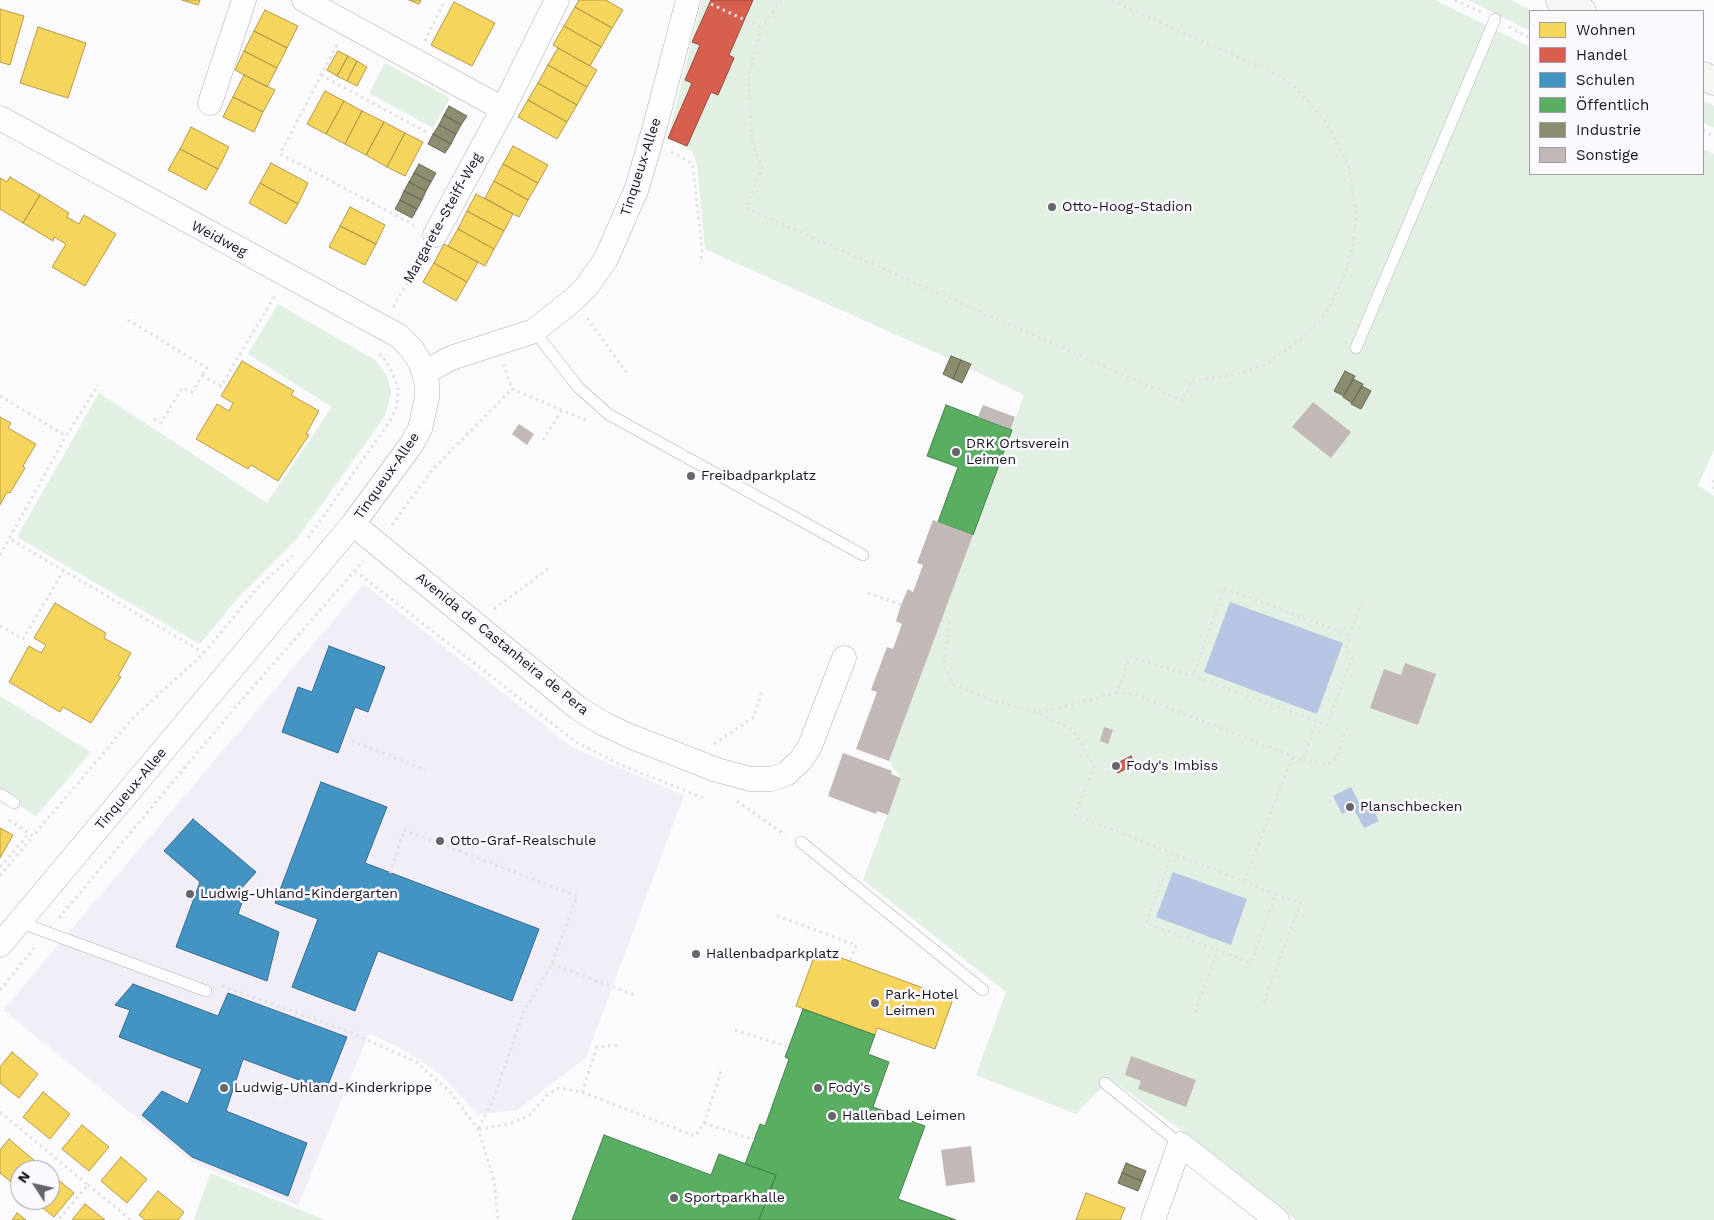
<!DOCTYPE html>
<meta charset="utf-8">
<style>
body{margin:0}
#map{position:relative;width:1714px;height:1220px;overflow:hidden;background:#fbfafd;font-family:"Work Sans",sans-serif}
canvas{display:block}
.legend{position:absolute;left:1529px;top:10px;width:175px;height:165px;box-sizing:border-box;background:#fbf9fe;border:1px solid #a09da4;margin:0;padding:6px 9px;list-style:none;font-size:15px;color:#18141d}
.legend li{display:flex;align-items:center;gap:10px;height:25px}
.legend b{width:25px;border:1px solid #a09da4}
.north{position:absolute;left:10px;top:1160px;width:50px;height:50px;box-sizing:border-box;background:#fbf9fe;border:1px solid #a09da4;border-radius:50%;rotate:305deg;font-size:14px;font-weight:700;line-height:20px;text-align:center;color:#18141d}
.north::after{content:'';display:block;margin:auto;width:18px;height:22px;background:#67646b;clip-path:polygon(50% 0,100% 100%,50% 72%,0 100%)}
</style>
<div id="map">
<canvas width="1714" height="1220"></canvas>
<ul class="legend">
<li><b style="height:14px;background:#f6d55c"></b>Wohnen</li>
<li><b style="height:14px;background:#d6604d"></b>Handel</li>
<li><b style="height:14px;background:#4393c3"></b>Schulen</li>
<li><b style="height:14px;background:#5aae61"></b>Öffentlich</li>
<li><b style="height:14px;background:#8c8c6e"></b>Industrie</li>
<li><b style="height:14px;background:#c2b9b6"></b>Sonstige</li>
</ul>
<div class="north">N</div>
</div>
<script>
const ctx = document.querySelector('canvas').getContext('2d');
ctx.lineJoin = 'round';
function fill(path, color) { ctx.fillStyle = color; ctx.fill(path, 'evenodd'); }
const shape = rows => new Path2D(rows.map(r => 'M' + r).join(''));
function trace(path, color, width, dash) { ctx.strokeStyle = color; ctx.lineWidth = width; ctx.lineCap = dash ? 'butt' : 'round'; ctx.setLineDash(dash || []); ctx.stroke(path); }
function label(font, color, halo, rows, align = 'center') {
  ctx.font = font + ' "Work Sans",sans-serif'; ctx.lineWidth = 5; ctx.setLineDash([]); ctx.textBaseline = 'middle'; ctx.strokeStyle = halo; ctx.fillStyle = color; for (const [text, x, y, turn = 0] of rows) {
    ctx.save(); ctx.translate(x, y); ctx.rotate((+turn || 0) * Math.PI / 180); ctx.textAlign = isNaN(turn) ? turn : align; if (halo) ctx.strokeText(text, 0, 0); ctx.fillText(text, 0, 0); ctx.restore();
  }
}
fill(shape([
 [364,584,573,748,684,795,586,1058,517,1110,478,1114,440,1074,406,1051,369,1033,298,1206,192,1162,3,1010]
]), '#f2eef7');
fill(shape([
 [702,0,1435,0,1530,47,1530,174,1703,174,1703,149,1714,154,1714,450,1698,485,1714,496,1714,1220,1296,1220,1192,1138,1110,1079,1076,1114,976,1075,1006,992,863,880,901,778,889,761,1024,395,950,359,705,249,697,166,693,152,668,138],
 [1468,0,1511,0,1532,11,1530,11,1530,31],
 [385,63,450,98,433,128,369,93],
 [1703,100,1714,106,1714,128,1703,122],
 [278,304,375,360,387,376,391,393,385,416,296,540,238,598,200,644,17,537,99,393,267,503,332,407,248,354],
 [0,696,91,752,36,816,0,793],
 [210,1173,325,1220,194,1220]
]), '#e1f0e3');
fill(shape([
 [1230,602,1343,643,1317,714,1204,672],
 [1351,787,1363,810,1371,806,1379,821,1364,828,1353,808,1342,814,1333,796],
 [1173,872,1247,899,1231,945,1156,917]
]), '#b6c5e2');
const homes = shape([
 [182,0,200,0,198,5,182,0],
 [409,0,421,0,419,4,409,0],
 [579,0,606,0,623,10,612,28,575,7,579,0],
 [454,2,495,23,472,66,431,45,454,2],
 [575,7,612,28,601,47,564,26,575,7],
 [0,9,24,16,10,65,0,62,0,9],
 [265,10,298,26,287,48,254,31,265,10],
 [564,26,601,47,590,66,553,45,564,26],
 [38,27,86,43,68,98,20,83,38,27],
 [254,31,287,48,277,68,244,51,254,31],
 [558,48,597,70,587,87,548,65,558,48],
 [244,51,277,68,267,87,235,70,244,51],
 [338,51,348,56,337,76,327,70,338,51],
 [348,56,357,61,347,81,337,76,348,56],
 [357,61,367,67,357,86,347,81,357,61],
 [548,65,587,87,577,105,538,83,548,65],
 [244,75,275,90,263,112,233,97,244,75],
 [538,83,577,105,567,122,528,100,538,83],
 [325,91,344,101,326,134,307,124,325,91],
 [233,97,263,112,254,132,223,117,233,97],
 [528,100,567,122,557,139,518,117,528,100],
 [344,101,362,111,345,144,326,134,344,101],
 [362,111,384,122,366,155,345,144,362,111],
 [384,122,405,133,387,167,366,155,384,122],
 [191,127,229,147,218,169,180,149,191,127],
 [405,133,423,142,405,176,387,167,405,133],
 [513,146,548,165,538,183,503,164,513,146],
 [180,149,218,169,206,190,168,170,180,149],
 [271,163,308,183,298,204,260,183,271,163],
 [503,164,538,183,528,200,494,181,503,164],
 [10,177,40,195,23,223,0,209,0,178,7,182,10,177],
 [494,181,528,200,519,217,485,198,494,181],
 [260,183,298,204,286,224,249,203,260,183],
 [476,194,513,214,504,231,467,211,476,194],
 [40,195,69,213,67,217,79,224,84,215,116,234,85,286,52,267,66,244,54,237,53,241,23,223,40,195],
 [350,207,385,225,376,244,340,226,350,207],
 [467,211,504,231,494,249,458,229,467,211],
 [340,226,376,244,365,265,329,247,340,226],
 [458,229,494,249,485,266,448,246,458,229],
 [444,244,478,262,467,282,434,263,444,244],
 [434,263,467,282,456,301,423,282,434,263],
 [242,361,294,391,291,395,319,411,306,434,309,435,278,481,251,465,248,469,196,439,217,404,229,411,233,403,221,396,242,361],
 [0,417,11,423,8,428,36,444,23,466,25,468,10,493,7,492,0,505,0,417],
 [55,603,106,633,104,638,131,653,118,676,121,677,91,723,63,707,60,712,9,682,29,646,41,653,46,645,34,638,55,603],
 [0,828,13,835,0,858,0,828],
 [817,949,953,999,935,1049,877,1028,875,1035,796,1006,817,949],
 [12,1052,38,1074,19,1098,0,1083,0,1067,12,1052],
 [43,1092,70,1114,50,1139,23,1117,43,1092],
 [82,1125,109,1147,89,1171,62,1149,82,1125],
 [9,1139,35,1161,28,1170,20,1170,20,1180,15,1185,0,1173,0,1150,9,1139],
 [121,1157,147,1179,127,1203,101,1181,121,1157],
 [50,1173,74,1193,54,1217,33,1200,50,1200,50,1173],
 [158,1191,184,1212,178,1220,145,1220,139,1215,158,1191],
 [1086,1193,1125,1208,1120,1220,1076,1220,1086,1193],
 [85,1204,105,1220,72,1220,85,1204],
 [17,1213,26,1220,12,1220,17,1213]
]);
fill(homes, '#f6d55c');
trace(homes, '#b39b49', 1);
const shops = shape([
 [711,0,753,0,729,55,734,58,718,95,711,92,687,146,668,138,692,83,685,80,700,45,692,42,711,0],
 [1131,756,1135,764,1118,773,1114,765,1131,756]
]);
fill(shops, '#d6604d');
trace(shops, '#9d493f', 1);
const schools = shape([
 [329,646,385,667,368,712,355,707,338,753,282,732,298,687,312,692,329,646],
 [321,782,387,807,365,863,539,929,512,1001,378,951,355,1011,292,987,318,919,275,903,321,782],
 [193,819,256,872,239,891,245,894,238,914,279,932,267,981,176,947,200,882,164,851,193,819],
 [133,984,218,1016,228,993,347,1037,326,1090,243,1059,226,1111,307,1143,288,1196,192,1157,142,1115,162,1091,188,1104,202,1069,119,1037,130,1010,115,1005,133,984]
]);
fill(schools, '#4393c3');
trace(schools, '#366d91', 1);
const public = shape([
 [946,405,1012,430,973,535,938,522,958,467,927,456,946,405],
 [803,1009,875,1035,868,1054,889,1062,873,1107,925,1126,898,1199,956,1220,759,1220,776,1175,745,1164,760,1124,765,1126,789,1059,785,1057,803,1009],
 [604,1135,711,1175,719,1154,776,1175,759,1220,572,1220,604,1135]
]);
fill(public, '#5aae61');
trace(public, '#46804d', 1);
const industry = shape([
 [449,106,467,116,461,125,444,115,449,106],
 [444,115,461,125,456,134,439,125,444,115],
 [439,125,456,134,451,144,433,134,439,125],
 [433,134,451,144,445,153,428,144,433,134],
 [419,164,436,173,431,182,414,173,419,164],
 [414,173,431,182,426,191,409,182,414,173],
 [409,182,426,191,422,200,404,191,409,182],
 [404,191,422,200,417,209,400,200,404,191],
 [400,200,417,209,412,218,395,209,400,200],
 [951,356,961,360,953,379,943,374,951,356],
 [961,360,971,364,962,383,953,379,961,360],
 [1345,371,1355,376,1344,396,1334,391,1345,371],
 [1353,379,1363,384,1352,403,1343,397,1353,379],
 [1362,386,1371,391,1361,409,1351,404,1362,386],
 [1126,1163,1146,1171,1142,1181,1122,1173,1126,1163],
 [1122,1173,1142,1181,1138,1191,1118,1183,1122,1173]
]);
fill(industry, '#8c8c6e');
trace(industry, '#696856', 1);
fill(shape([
 [1313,402,1351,432,1331,458,1292,427],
 [983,405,1015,417,1011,429,978,417],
 [519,424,534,434,527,445,512,434],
 [933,520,973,535,889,761,856,749,877,692,871,690,887,647,893,649,902,624,896,621,901,605,908,589,913,592,923,565,917,563],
 [1405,663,1436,674,1418,725,1370,708,1384,669,1401,675],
 [1104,727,1113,730,1108,744,1100,741],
 [843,753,892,771,891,774,901,778,888,815,877,811,876,814,828,796],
 [1131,1056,1196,1080,1186,1107,1138,1089,1141,1081,1125,1075],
 [971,1146,975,1182,946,1186,941,1150]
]), '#c2b9b6');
const lane = shape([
 [534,331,578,387,608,414,863,555],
 [1356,348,1495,19],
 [0,794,14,803],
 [801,842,983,990],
 [19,922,206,991],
 [1105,1083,1180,1144]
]);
const street = shape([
 [304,0,503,109,557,0],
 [210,103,244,0],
 [0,118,399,336,412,349,421,364,427,384,427,397,420,429,411,445,353,524,0,945],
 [435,235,503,109],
 [424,373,451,358,534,331,573,300,587,286,606,259,637,188,657,119,688,0],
 [353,524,578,708,602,723,632,737,717,770,750,779,771,779,786,774,801,760,810,746,844,658],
 [1153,1220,1180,1144,1277,1220]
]);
const secondary = shape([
 [1560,0,1582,11],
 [1703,76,1714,81]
]);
trace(lane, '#b1aeb4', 12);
trace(street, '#b1aeb4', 25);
trace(secondary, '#b1aeb4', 29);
trace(shape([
 [781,0,762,28,753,56,749,79,751,127,754,147,762,168,746,208,1183,401,1192,380,1233,375,1267,364,1302,339,1326,313,1343,280,1353,247,1356,212,1349,168,1339,146,1322,117,1295,87,1278,75,1110,0],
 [1455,0,1481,12],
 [711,4,762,28],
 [1509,27,1530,38],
 [425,41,445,0],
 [337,45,280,154,414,225],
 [321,75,428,133],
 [1703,130,1714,137],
 [671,152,689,161,693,167,702,249,701,263],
 [393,307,424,255],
 [587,318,629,376],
 [128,320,207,368,202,376],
 [504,364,512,389,588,421],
 [0,396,66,436,98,385],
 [154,419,161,423,182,388,192,392,202,376,221,386,276,294],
 [543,440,562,410],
 [1714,480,1714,490],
 [392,525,432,470,512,389],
 [308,538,390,421,397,406,398,389,393,375,387,362,379,354],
 [0,555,66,436],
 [355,571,576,742,621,765,706,799],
 [868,593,901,605],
 [494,609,548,569],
 [942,620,949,623,944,666,954,685,991,700,1039,713,1116,693,1130,657,1193,676,1327,725,1352,657,1347,647,1349,635,1224,588,1193,676],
 [0,626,23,639,64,570],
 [1349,635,1362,603],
 [204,653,261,584,293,556],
 [1116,693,1133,694,1303,760,1316,722],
 [1040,714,1072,729,1094,766,1075,815,1276,894,1251,963,1146,923,1172,854],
 [352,741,426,770],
 [714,744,754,717,762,690],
 [1303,760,1323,764,1330,763,1336,759,1347,729],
 [737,801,785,835],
 [9,820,33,836,134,717,204,653,10,539],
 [0,867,29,833],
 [390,873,404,830,577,896,552,964,524,1011,493,1100,478,1129],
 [0,876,33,836],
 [1244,881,1293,756],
 [777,916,856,945,850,961],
 [59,918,233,710,363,561],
 [552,964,634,995],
 [222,986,350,1032,416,1062,450,1092,478,1129,494,1180,498,1220],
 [0,990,36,946],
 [1264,1002,1301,903,1276,894],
 [1195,1012,1218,950],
 [735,1030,789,1047],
 [582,1092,597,1047,618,1045],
 [0,1112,88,1185,58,1220],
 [704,1123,754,1140],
 [479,1129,509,1124,530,1115,546,1096,559,1088,582,1092,695,1136,704,1123,722,1068],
 [88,1185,131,1220]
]), '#e2e1e3', 3, [2.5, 4]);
trace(lane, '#fefeff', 11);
trace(street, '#fefeff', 24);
trace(secondary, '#f8f5f5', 28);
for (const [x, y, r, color] of [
 [1052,207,5,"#67646b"],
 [956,452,5,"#67646b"],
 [691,476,5,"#67646b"],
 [1116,766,5,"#67646b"],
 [1350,807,5,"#67646b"],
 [440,841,5,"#67646b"],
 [190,894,5,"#67646b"],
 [696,954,5,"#67646b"],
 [875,1003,5,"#67646b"],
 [224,1088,5,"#67646b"],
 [818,1088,5,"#67646b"],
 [832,1116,5,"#67646b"],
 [674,1198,5,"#67646b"]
]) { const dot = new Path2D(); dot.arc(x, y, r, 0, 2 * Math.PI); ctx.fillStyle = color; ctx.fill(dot); trace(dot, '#fbf9fe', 2); }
label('14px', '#18141d', '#fbf9fe', [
 ["Tinqueux-Allee",641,167,-72],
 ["Margarete-Steiff-Weg",443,218,-61],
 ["Weidweg",219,239,28],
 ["Tinqueux-Allee",387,476,-55],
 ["Avenida de Castanheira de Pera",502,644,39],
 ["Tinqueux-Allee",131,789,-50]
]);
label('14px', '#18141d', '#fbf9fe', [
 ["Otto-Hoog-Stadion",1062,207],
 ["DRK Ortsverein",966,444],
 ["Leimen",966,460],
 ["Freibadparkplatz",701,476],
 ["Fody's Imbiss",1126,766],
 ["Planschbecken",1360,807],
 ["Otto-Graf-Realschule",450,841],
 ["Ludwig-Uhland-Kindergarten",200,894],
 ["Hallenbadparkplatz",706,954],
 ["Park-Hotel",885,995],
 ["Leimen",885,1011],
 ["Ludwig-Uhland-Kinderkrippe",234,1088],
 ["Fody's",828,1088],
 ["Hallenbad Leimen",842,1116],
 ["Sportparkhalle",684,1198]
], 'left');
</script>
